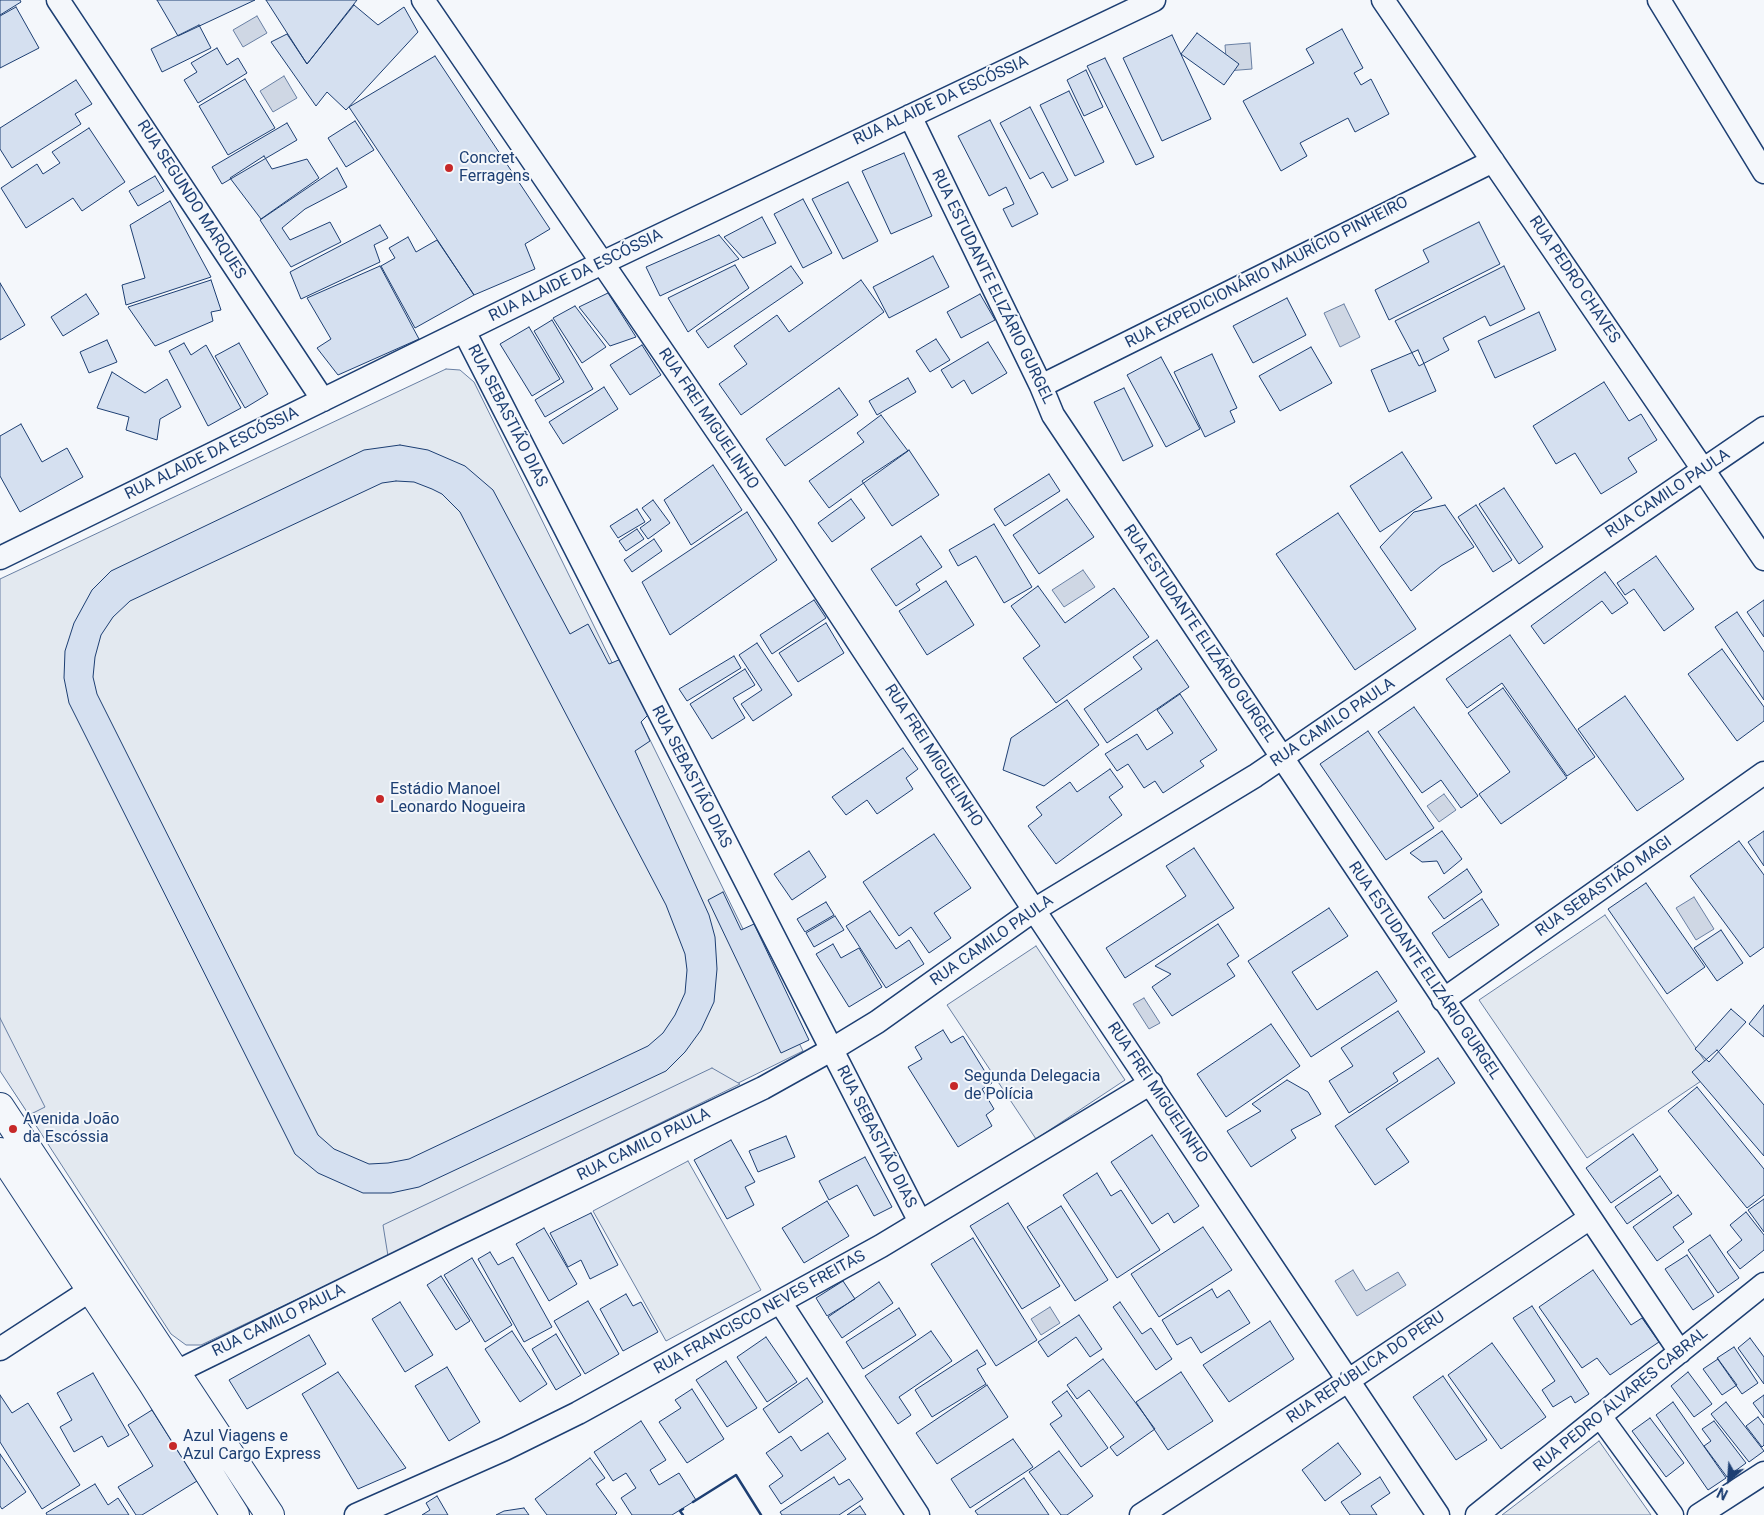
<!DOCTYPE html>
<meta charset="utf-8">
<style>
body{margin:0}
#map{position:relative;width:1764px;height:1515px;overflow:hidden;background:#f4f7fb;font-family:Roboto,sans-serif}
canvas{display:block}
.north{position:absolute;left:1704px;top:1455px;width:50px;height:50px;-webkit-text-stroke:4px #f4f7fb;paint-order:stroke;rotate:206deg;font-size:14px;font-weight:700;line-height:20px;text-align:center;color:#1d3f73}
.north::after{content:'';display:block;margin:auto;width:18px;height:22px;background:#1d3f73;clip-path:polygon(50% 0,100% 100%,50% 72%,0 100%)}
</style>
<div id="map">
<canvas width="1764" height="1515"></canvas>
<div class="north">N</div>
</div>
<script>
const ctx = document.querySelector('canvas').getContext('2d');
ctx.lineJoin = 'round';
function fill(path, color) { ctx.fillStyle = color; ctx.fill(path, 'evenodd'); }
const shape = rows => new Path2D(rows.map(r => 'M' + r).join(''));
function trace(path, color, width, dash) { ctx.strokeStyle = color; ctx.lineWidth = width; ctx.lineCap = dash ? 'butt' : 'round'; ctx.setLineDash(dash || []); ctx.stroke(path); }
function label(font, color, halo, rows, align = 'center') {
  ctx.font = font + ' Roboto,sans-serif'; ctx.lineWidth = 4; ctx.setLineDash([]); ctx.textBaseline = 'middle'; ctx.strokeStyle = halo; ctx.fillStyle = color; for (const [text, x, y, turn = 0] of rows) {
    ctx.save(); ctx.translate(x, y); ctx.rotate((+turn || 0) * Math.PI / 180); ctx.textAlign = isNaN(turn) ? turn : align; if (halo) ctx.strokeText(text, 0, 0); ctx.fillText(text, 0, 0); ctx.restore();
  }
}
const green = shape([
 [446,369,460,370,474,382,803,1051,388,1256,201,1345,186,1345,171,1334,0,1070,0,579,446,369],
 [1605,915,1713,1073,1587,1158,1479,1000,1605,915],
 [1036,946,1125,1080,1036,1139,947,1005,1036,946],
 [688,1161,761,1290,666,1341,593,1211,688,1161],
 [1599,1441,1651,1515,1502,1515,1599,1441]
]);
fill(green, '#e3e9f0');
trace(green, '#687fa3', 1);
const parking = shape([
 [0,1018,45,1107,29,1115,0,1071,0,1018],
 [712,1068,740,1084,388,1256,383,1225,712,1068]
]);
fill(parking, '#e3e8f0');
trace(parking, '#687fa3', 1);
const water = shape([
 [257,16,267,33,243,47,233,30,257,16],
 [1250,43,1252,69,1227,71,1225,45,1250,43],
 [284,76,297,98,273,112,260,91,284,76],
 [1344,304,1360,337,1340,347,1324,313,1344,304],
 [1083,570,1095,587,1064,607,1052,590,1083,570],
 [1444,794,1456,810,1439,822,1427,806,1444,794],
 [1694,897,1714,929,1696,940,1676,908,1694,897],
 [1144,998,1160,1023,1149,1029,1133,1004,1144,998],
 [1353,1270,1366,1291,1398,1272,1406,1285,1357,1316,1335,1281,1353,1270],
 [1050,1307,1060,1323,1041,1335,1031,1319,1050,1307]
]);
fill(water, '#cfd7e4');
trace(water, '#687fa3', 1);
const building = shape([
 [0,0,20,0,21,2,0,15,0,0],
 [157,0,255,0,178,36,157,0],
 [266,0,357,0,307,64,266,0],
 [354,5,378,25,404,7,418,32,346,110,327,92,316,106,271,42,287,34,307,64,354,5],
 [16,7,39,48,0,68,0,16,16,7],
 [199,25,211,48,162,72,151,49,199,25],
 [1342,29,1363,68,1354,73,1361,85,1371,79,1389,114,1355,132,1348,118,1300,143,1307,156,1281,171,1243,101,1314,63,1306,49,1342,29],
 [1197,33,1239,64,1224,85,1181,54,1197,33],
 [1172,35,1211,119,1162,141,1123,58,1172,35],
 [217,48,227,65,238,58,247,73,198,103,184,80,197,72,191,63,217,48],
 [435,56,550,229,525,244,535,269,474,295,349,107,435,56],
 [1105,58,1154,157,1136,165,1087,66,1105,58],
 [1086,70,1103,107,1084,116,1067,80,1086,70],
 [245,79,275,128,228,155,199,106,245,79],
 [76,80,92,104,75,114,81,124,12,168,0,149,0,128,76,80],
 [1069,91,1104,162,1075,176,1040,105,1069,91],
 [1030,107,1068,180,1052,188,1043,172,1030,179,1000,123,1030,107],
 [990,120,1038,214,1012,227,1003,209,1014,204,1006,187,989,196,958,136,990,120],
 [355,121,374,150,346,167,328,138,355,121],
 [287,123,297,140,222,184,212,167,287,123],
 [89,128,125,182,82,211,73,198,26,228,1,188,37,164,43,174,60,163,52,152,89,128],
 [904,153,932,216,891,234,862,171,904,153],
 [264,156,272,169,307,159,319,178,261,219,230,178,264,156],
 [337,168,347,187,305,209,282,228,290,240,330,222,341,242,291,267,260,220,337,168],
 [155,176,164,191,138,206,129,191,155,176],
 [848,182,878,241,843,259,812,199,848,182],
 [803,199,832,253,803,268,774,214,803,199],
 [170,201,211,277,126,305,122,285,145,278,130,225,170,201],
 [762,217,776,243,743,258,724,237,762,217],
 [1479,222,1500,264,1389,320,1375,290,1429,262,1423,250,1479,222],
 [380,225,388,238,374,245,380,262,301,299,290,272,380,225],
 [719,235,739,259,660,296,646,267,719,235],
 [408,237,416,252,437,240,474,295,415,328,381,266,395,258,389,248,408,237],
 [933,256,949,287,889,318,873,287,933,256],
 [735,265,749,288,688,332,668,298,735,265],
 [380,266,419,339,338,375,317,348,331,339,307,298,380,266],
 [791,266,803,283,708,348,696,331,791,266],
 [1504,266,1525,309,1490,326,1485,316,1443,338,1449,350,1419,366,1395,321,1504,266],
 [211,280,221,310,211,312,213,321,155,346,128,307,211,280],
 [861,280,884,312,741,415,719,384,747,364,734,346,777,315,789,332,861,280],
 [0,283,25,325,0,340,0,283],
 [608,293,636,337,610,346,579,307,608,293],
 [86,294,99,314,63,336,51,317,86,294],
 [980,294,995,320,961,338,947,312,980,294],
 [1287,298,1306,335,1253,363,1233,326,1287,298],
 [575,306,606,347,582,363,553,318,575,306],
 [1539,312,1556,350,1495,378,1478,341,1539,312],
 [552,320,593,389,545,417,535,400,564,382,534,331,552,320],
 [529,327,560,379,532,396,500,344,529,327],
 [936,339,950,360,930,372,916,351,936,339],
 [107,340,117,362,89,373,80,352,107,340],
 [988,342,1007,373,972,394,964,380,952,388,941,370,988,342],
 [184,343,191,355,206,345,241,408,208,426,169,351,184,343],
 [239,343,268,394,245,408,215,356,239,343],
 [642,345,661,375,630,395,610,365,642,345],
 [1311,347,1332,383,1280,411,1259,376,1311,347],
 [1418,350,1436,391,1389,412,1371,370,1418,350],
 [1212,354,1237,408,1230,411,1235,422,1205,437,1174,372,1212,354],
 [1161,357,1200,429,1166,447,1127,375,1161,357],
 [112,372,145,393,167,379,181,407,160,419,157,440,126,430,129,417,97,408,112,372],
 [908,378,916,392,877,415,869,401,908,378],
 [1604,382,1629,421,1641,414,1657,440,1628,458,1637,472,1601,494,1575,453,1556,464,1533,426,1604,382],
 [604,387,618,409,563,444,549,422,604,387],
 [839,388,858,415,785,466,766,439,839,388],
 [1124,388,1153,446,1123,461,1094,402,1124,388],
 [881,415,908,451,829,508,809,481,864,442,857,433,881,415],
 [21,424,42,462,67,448,83,477,20,512,0,476,0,436,21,424],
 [400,445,428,450,465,466,493,490,570,634,588,624,609,664,621,659,649,714,641,722,650,741,635,751,709,915,715,937,717,969,714,1002,701,1030,685,1052,666,1071,419,1187,391,1193,363,1193,318,1173,295,1154,69,703,64,678,65,651,74,623,92,590,111,571,364,450,400,445],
 [396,481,414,482,432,489,442,494,460,512,666,905,685,954,687,970,685,993,675,1015,663,1033,648,1046,409,1159,388,1163,369,1164,334,1149,318,1135,97,694,93,677,95,657,101,635,113,617,130,601,382,483,396,481],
 [909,450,939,495,892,526,862,481,909,450],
 [1402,452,1432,498,1380,532,1350,486,1402,452],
 [713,465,742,510,691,545,664,500,713,465],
 [1049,474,1060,491,1005,526,994,509,1049,474],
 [1504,488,1543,547,1519,564,1479,504,1504,488],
 [851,499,865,518,832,542,818,523,851,499],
 [1067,499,1094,537,1039,574,1013,535,1067,499],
 [653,500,670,523,648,539,640,528,651,520,642,508,653,500],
 [1445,505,1474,547,1441,566,1411,591,1380,547,1414,512,1445,505],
 [1476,505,1512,560,1493,572,1458,517,1476,505],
 [637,509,645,522,618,538,610,526,637,509],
 [747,512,777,560,670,635,642,582,747,512],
 [1338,513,1416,629,1355,670,1276,554,1338,513],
 [994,524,1032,587,1004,603,976,556,958,566,949,550,994,524],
 [637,529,644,539,626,551,619,541,637,529],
 [921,536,942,567,916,584,920,590,896,606,871,569,921,536],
 [654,539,662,551,632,572,624,560,654,539],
 [1656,556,1694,609,1664,631,1634,589,1625,595,1617,583,1656,556],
 [1605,572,1628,603,1612,614,1602,601,1544,644,1531,626,1605,572],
 [946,581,974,625,927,655,899,611,946,581],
 [1038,586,1065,623,1114,588,1149,637,1056,703,1023,658,1040,646,1011,606,1038,586],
 [814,600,826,618,772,654,760,635,814,600],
 [1764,600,1764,637,1747,612,1764,600],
 [1737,612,1764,652,1764,700,1715,627,1737,612],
 [826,623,844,653,798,682,779,653,826,623],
 [1510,635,1595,757,1567,776,1502,683,1467,708,1446,679,1510,635],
 [1157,640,1189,687,1107,743,1084,709,1142,669,1133,657,1157,640],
 [757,643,792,695,753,721,741,704,762,690,739,655,757,643],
 [1722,649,1764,707,1764,721,1737,741,1688,674,1722,649],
 [734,656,741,668,687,701,679,689,734,656],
 [745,669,755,685,733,698,745,718,712,739,690,704,745,669],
 [1503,688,1567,778,1501,824,1479,794,1510,772,1468,713,1503,688],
 [1180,694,1217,750,1200,761,1204,766,1163,793,1155,781,1144,788,1128,764,1117,771,1105,754,1137,734,1147,750,1173,733,1157,710,1180,694],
 [1625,696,1684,779,1637,811,1578,729,1625,696],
 [1067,700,1099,745,1044,786,1003,770,1011,738,1067,700],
 [1414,707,1478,796,1461,808,1441,780,1422,793,1378,732,1414,707],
 [1368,731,1434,828,1386,860,1320,764,1368,731],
 [903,748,918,769,906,778,913,789,877,814,867,800,846,815,832,797,903,748],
 [1110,769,1123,787,1109,797,1122,815,1056,864,1028,826,1042,815,1036,807,1070,782,1077,792,1110,769],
 [1442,831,1462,859,1444,874,1437,861,1422,862,1410,853,1442,831],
 [1764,831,1764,866,1748,842,1764,831],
 [934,834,971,888,934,913,951,938,929,953,911,927,899,936,863,882,934,834],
 [1739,841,1764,875,1764,947,1750,957,1690,876,1739,841],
 [1194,848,1234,908,1125,978,1106,948,1186,896,1166,866,1194,848],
 [809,851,826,877,792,900,774,874,809,851],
 [1467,869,1482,892,1444,919,1428,897,1467,869],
 [1646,883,1705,967,1667,994,1608,909,1646,883],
 [723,892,741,930,754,924,809,1040,781,1053,708,900,723,892],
 [1482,899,1499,925,1449,958,1432,933,1482,899],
 [826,902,834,915,805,932,797,919,826,902],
 [1329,908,1348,936,1292,972,1317,1010,1377,971,1397,1001,1311,1057,1248,961,1329,908],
 [870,911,896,949,909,940,924,964,886,988,846,926,870,911],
 [835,916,844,930,814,947,806,933,835,916],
 [1218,924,1239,956,1227,964,1235,976,1172,1016,1152,987,1171,974,1155,966,1218,924],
 [1721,930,1743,963,1717,981,1694,948,1721,930],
 [833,944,841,958,859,948,882,987,849,1007,816,954,833,944],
 [1764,1005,1764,1037,1749,1024,1764,1005],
 [1731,1009,1746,1022,1709,1062,1695,1049,1731,1009],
 [1398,1011,1425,1052,1393,1073,1398,1081,1349,1113,1329,1081,1353,1066,1341,1048,1398,1011],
 [1271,1024,1300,1066,1226,1117,1197,1074,1271,1024],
 [943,1030,951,1043,963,1036,992,1083,982,1089,994,1109,986,1115,992,1126,958,1147,908,1067,922,1059,915,1047,943,1030],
 [1717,1050,1764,1105,1764,1156,1692,1072,1717,1050],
 [1438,1058,1455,1083,1386,1129,1409,1162,1375,1185,1335,1126,1438,1058],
 [1287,1080,1308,1092,1321,1114,1291,1130,1296,1138,1251,1167,1227,1131,1261,1111,1252,1104,1287,1080],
 [1697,1087,1764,1169,1764,1195,1747,1208,1668,1111,1697,1087],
 [1633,1134,1658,1170,1611,1203,1586,1168,1633,1134],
 [1152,1135,1199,1206,1174,1223,1168,1213,1152,1224,1111,1162,1152,1135],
 [786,1136,795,1157,758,1172,749,1151,786,1136],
 [731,1140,755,1182,745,1187,754,1205,727,1219,694,1160,731,1140],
 [865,1157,892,1207,874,1216,857,1185,829,1200,819,1181,865,1157],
 [1097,1173,1111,1196,1121,1190,1160,1250,1117,1278,1063,1195,1097,1173],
 [1660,1176,1672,1193,1627,1224,1615,1207,1660,1176],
 [1678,1195,1692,1214,1673,1227,1684,1242,1657,1261,1633,1227,1678,1195],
 [1764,1199,1764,1232,1748,1210,1764,1199],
 [827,1201,849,1236,804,1263,782,1228,827,1201],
 [1008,1203,1060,1286,1022,1309,970,1226,1008,1203],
 [1061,1206,1108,1280,1075,1301,1027,1227,1061,1206],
 [1746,1212,1764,1235,1764,1250,1740,1269,1727,1252,1742,1240,1730,1225,1746,1212],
 [591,1213,618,1265,590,1279,581,1260,568,1267,550,1233,591,1213],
 [1203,1227,1232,1270,1159,1317,1131,1274,1203,1227],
 [544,1228,577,1284,549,1301,516,1244,544,1228],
 [1710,1235,1739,1278,1718,1293,1688,1250,1710,1235],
 [973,1238,1037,1340,996,1366,931,1264,973,1238],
 [490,1252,498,1265,513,1257,552,1327,524,1342,478,1259,490,1252],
 [1687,1255,1714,1296,1693,1310,1665,1269,1687,1255],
 [472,1258,512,1325,485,1342,444,1275,472,1258],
 [1593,1270,1631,1325,1642,1318,1659,1342,1610,1375,1597,1358,1582,1368,1539,1307,1593,1270],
 [441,1276,470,1321,456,1330,427,1285,441,1276],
 [843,1281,855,1299,827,1316,816,1298,843,1281],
 [879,1282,893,1303,842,1338,828,1317,879,1282],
 [1212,1289,1217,1298,1229,1290,1250,1323,1201,1353,1191,1337,1177,1345,1162,1320,1212,1289],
 [626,1294,633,1306,641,1302,658,1332,623,1351,600,1309,626,1294],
 [588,1301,619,1354,585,1374,554,1321,588,1301],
 [400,1302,433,1355,405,1372,372,1319,400,1302],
 [1120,1302,1142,1334,1151,1328,1172,1359,1156,1370,1113,1307,1120,1302],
 [1532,1306,1589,1394,1575,1403,1571,1396,1553,1407,1542,1390,1555,1381,1513,1318,1532,1306],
 [899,1308,916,1335,863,1369,846,1342,899,1308],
 [1079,1315,1102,1349,1090,1357,1076,1337,1048,1357,1038,1342,1079,1315],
 [1270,1321,1294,1359,1229,1402,1203,1365,1270,1321],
 [512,1331,547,1384,520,1402,485,1349,512,1331],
 [931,1331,952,1361,899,1397,911,1415,898,1424,865,1376,931,1331],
 [556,1334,581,1375,556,1390,532,1349,556,1334],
 [309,1335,326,1364,247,1409,229,1380,309,1335],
 [766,1337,797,1382,767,1402,737,1357,766,1337],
 [1750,1338,1764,1357,1764,1384,1738,1348,1750,1338],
 [1492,1343,1546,1417,1501,1449,1448,1375,1492,1343],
 [1734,1347,1758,1383,1742,1394,1717,1358,1734,1347],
 [977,1350,986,1364,977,1369,986,1384,932,1417,915,1390,977,1350],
 [1103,1359,1155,1429,1117,1456,1110,1447,1124,1437,1089,1390,1077,1399,1067,1385,1103,1359],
 [1718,1359,1737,1385,1722,1395,1703,1369,1718,1359],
 [726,1361,757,1408,727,1427,696,1380,726,1361],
 [447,1367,480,1422,449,1441,415,1386,447,1367],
 [338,1372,406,1468,358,1489,302,1394,338,1372],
 [1181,1372,1213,1421,1168,1450,1136,1402,1181,1372],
 [1688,1372,1712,1404,1694,1417,1671,1386,1688,1372],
 [93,1373,129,1435,108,1447,102,1436,74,1452,60,1427,72,1420,57,1393,93,1373],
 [1443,1376,1487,1440,1456,1460,1413,1397,1443,1376],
 [807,1378,823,1402,779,1433,763,1409,807,1378],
 [987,1385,1008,1417,937,1464,916,1433,987,1385],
 [692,1389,724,1439,687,1463,659,1422,681,1408,675,1400,692,1389],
 [1067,1391,1108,1448,1081,1467,1050,1424,1062,1416,1052,1402,1067,1391],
 [0,1395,12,1413,28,1403,80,1485,42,1509,0,1442,0,1395],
 [1764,1395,1764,1418,1753,1403,1764,1395],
 [1673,1402,1726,1478,1708,1490,1656,1415,1673,1402],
 [1726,1402,1764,1451,1749,1462,1711,1414,1726,1402],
 [152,1410,197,1481,142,1515,136,1515,118,1487,153,1466,128,1425,152,1410],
 [1758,1417,1764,1425,1764,1445,1762,1447,1746,1426,1758,1417],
 [1650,1418,1684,1463,1666,1477,1632,1431,1650,1418],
 [641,1421,666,1460,650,1470,659,1485,679,1473,696,1500,672,1515,632,1515,621,1498,636,1488,626,1473,613,1481,594,1452,641,1421],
 [1714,1421,1746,1463,1727,1477,1704,1446,1711,1441,1702,1429,1714,1421],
 [828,1433,846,1459,781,1504,769,1486,783,1476,766,1453,791,1436,801,1451,828,1433],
 [1013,1439,1033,1467,970,1508,951,1479,1013,1439],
 [1338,1443,1361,1474,1325,1501,1302,1470,1338,1443],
 [1059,1451,1093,1496,1067,1515,1061,1515,1029,1472,1059,1451],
 [0,1454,26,1492,2,1509,0,1506,0,1454],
 [590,1458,605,1478,596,1484,617,1513,615,1515,547,1515,535,1499,590,1458],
 [834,1477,839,1485,849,1479,863,1499,839,1515,782,1515,780,1512,834,1477],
 [1380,1477,1390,1493,1371,1506,1377,1515,1350,1515,1341,1502,1380,1477],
 [1024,1478,1049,1515,978,1515,975,1511,1024,1478],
 [95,1484,108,1505,118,1498,129,1515,47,1515,46,1513,95,1484],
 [437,1496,448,1515,422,1515,430,1510,426,1503,437,1496],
 [860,1506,866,1515,847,1515,860,1506],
 [524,1508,529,1515,496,1515,504,1511,524,1508]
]);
fill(building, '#d5e0f0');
trace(building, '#1d3f73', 1);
const minor = shape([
 [58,0,323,400],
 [423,0,781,525,1034,910,1438,1515],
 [1383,0,1764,559],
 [1659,0,1764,172],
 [910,116,1041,386,1053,415,1680,1352],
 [464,331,920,1222],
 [1041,386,1493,161],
 [0,558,602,263,1154,0],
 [1443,1000,1764,773],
 [780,1302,918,1515],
 [0,1349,89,1291],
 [174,1373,451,1237,763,1088,831,1050,877,1022,1034,910,1255,776,1764,428],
 [1600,1416,1672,1515],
 [356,1515,505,1449,578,1413,881,1246,1151,1083],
 [1141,1515,1349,1380,1590,1218],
 [1477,1515,1764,1284],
 [1699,1515,1764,1473]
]);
const secondary = shape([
 [0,1107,270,1515],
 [0,1152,153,1384,235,1515]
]);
trace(minor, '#1d3f73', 25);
trace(secondary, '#1d3f73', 30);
trace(minor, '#f4f7fb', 22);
trace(secondary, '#f4f7fb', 28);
trace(shape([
 [693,1502,736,1475,761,1515],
 [683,1509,680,1511,683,1515]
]), '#1d3f73', 2.5);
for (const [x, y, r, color] of [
 [449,168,5,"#c62828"],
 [380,799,5,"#c62828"],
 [954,1086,5,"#c62828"],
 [13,1129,5,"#c62828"],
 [173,1446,5,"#c62828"]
]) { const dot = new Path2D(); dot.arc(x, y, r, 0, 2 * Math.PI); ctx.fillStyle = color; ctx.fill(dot); trace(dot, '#f4f7fb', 2); }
label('16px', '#1d3f73', '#f4f7fb', [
 ["RUA ALAIDE DA ESCÓSSIA",941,101,-25],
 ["RUA SEGUNDO MARQUES",191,200,57],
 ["RUA EXPEDICIONÁRIO MAURÍCIO PINHEIRO",1267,273,-27],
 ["RUA ALAIDE DA ESCÓSSIA",576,276,-26],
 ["RUA PEDRO CHAVES",1574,280,56],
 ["RUA ESTUDANTE ELIZÁRIO GURGEL",992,287,64],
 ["RUA SEBASTIÃO DIAS",507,416,63],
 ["RUA FREI MIGUELINHO",708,419,56],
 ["RUA ALAIDE DA ESCÓSSIA",212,454,-26],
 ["RUA CAMILO PAULA",1668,494,-34],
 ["RUA ESTUDANTE ELIZÁRIO GURGEL",1199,634,56],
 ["RUA CAMILO PAULA",1333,723,-34],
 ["RUA FREI MIGUELINHO",933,756,57],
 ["RUA SEBASTIÃO DIAS",691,777,63],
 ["RUA SEBASTIÃO MAGI",1604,887,-35],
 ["RUA CAMILO PAULA",992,941,-35],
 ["RUA ESTUDANTE ELIZÁRIO GURGEL",1424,971,56],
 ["RUA FREI MIGUELINHO",1157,1093,56],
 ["RUA SEBASTIÃO DIAS",876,1137,63],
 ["RUA CAMILO PAULA",644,1145,-26],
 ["RUA FRANCISCO NEVES FREITAS",760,1313,-29],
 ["RUA CAMILO PAULA",279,1321,-26],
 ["RUA REPÚBLICA DO PERU",1366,1368,-34],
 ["RUA PEDRO ÁLVARES CABRAL",1621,1400,-39]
]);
label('16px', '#1d3f73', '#f4f7fb', [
 ["Concret",459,159],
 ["Ferragens",459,177],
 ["Estádio Manoel",390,790],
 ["Leonardo Nogueira",390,808],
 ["Segunda Delegacia",964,1077],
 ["de Polícia",964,1095],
 ["Avenida João",23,1120],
 ["da Escóssia",23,1138],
 ["Azul Viagens e",183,1437],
 ["Azul Cargo Express",183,1455]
], 'left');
</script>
